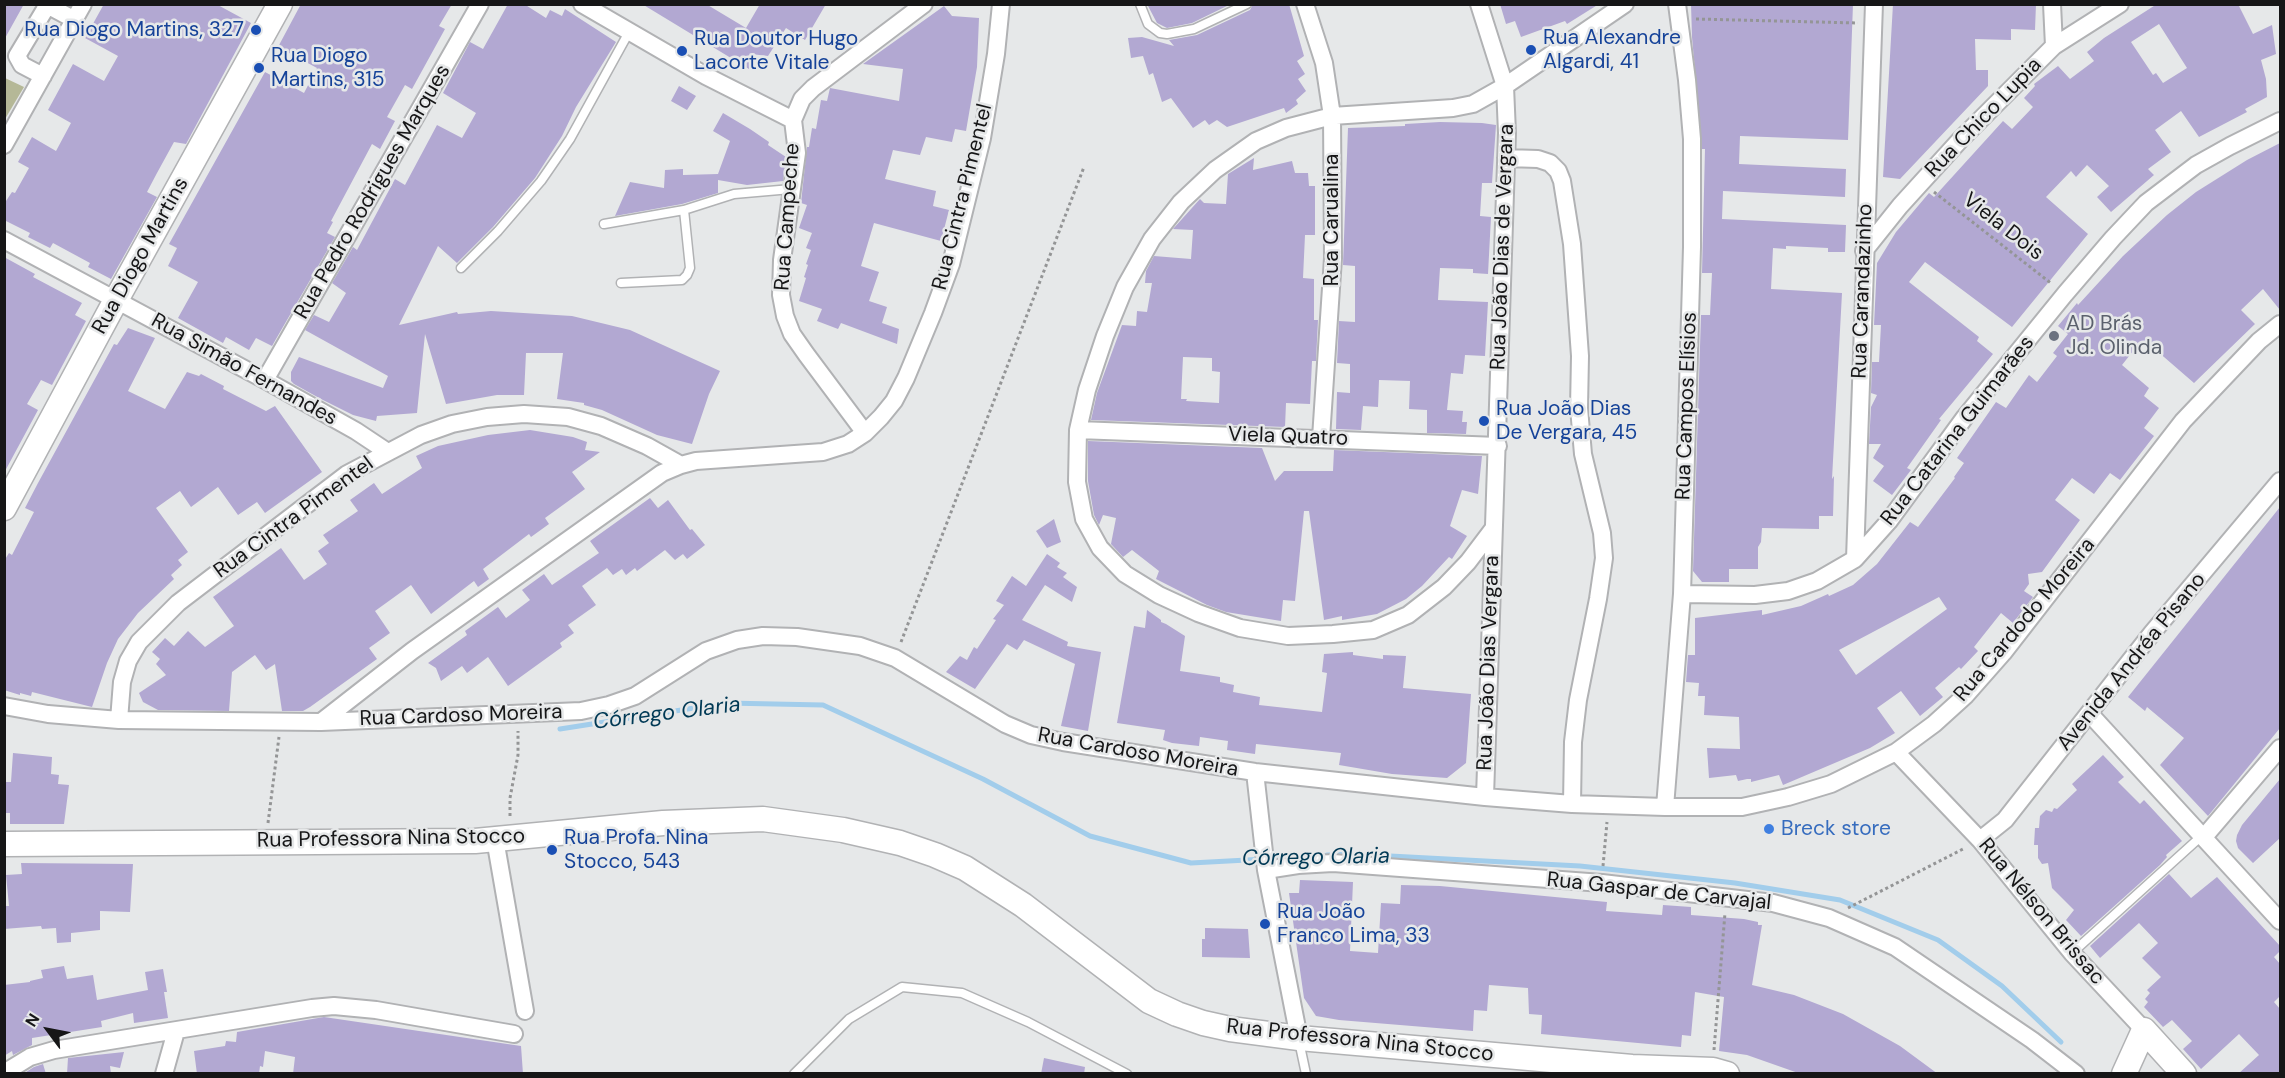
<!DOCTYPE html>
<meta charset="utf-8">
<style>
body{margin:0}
#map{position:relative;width:2285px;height:1078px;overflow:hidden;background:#e6e8e9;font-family:"DM Sans",sans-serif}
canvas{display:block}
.frame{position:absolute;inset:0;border:6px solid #161617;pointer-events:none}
.north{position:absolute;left:18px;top:1000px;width:60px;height:60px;-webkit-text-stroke:4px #e6e8e9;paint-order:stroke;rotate:302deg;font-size:16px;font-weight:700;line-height:24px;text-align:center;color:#161617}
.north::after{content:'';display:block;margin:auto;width:21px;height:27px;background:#161617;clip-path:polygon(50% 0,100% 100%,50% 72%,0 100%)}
</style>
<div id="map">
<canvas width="2285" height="1078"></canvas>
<div class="frame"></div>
<div class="north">N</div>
</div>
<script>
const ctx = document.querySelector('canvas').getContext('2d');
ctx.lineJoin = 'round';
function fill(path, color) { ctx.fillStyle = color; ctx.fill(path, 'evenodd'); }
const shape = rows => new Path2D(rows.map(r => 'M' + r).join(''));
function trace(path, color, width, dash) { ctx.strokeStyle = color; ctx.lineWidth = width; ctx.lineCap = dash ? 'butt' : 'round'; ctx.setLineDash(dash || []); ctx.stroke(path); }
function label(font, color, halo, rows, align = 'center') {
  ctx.font = font + ' "DM Sans",sans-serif'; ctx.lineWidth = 5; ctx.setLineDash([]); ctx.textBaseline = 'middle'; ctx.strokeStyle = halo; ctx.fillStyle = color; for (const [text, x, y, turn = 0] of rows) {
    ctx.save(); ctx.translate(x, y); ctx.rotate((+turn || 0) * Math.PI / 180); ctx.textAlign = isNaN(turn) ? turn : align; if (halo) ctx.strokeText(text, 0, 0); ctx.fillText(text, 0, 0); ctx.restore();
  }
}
fill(shape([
 [5,78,24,87,5,119]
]), '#b5b897');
trace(shape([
 [560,729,726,703,823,705,983,779,1090,836,1191,863,1303,857],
 [1327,855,1352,854,1580,866,1735,883,1840,900,1938,940,2002,986,2061,1042]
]), '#a2cdeb', 5);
fill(shape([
 [4,4,24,4,4,40],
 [104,4,216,4,251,23,186,144,174,142,157,173,147,192,157,197,111,279,88,267,90,263,53,243,50,248,28,237,30,233,4,220,4,204,12,192,15,193,29,168,18,162,32,137,56,151,71,123,48,110,73,64,104,81,118,56,85,38],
 [301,4,452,4,439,26,445,29,412,89,405,85,387,117,395,121,380,149,372,144,331,221,333,222,327,233,335,237,276,339,272,346,256,338,249,350,226,337,223,343,178,318,198,282,168,266,177,248,169,244,265,72,304,93,317,68,278,47],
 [508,4,524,4,546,18,550,10,562,16,565,9,616,42,576,107,562,136,535,178,493,227,457,263,438,246,399,325,457,312,458,314,491,311,572,316,630,330,720,371,709,394,692,444,657,435,602,410,584,405,584,403,557,399,563,353,526,353,524,395,497,395,446,404,425,334,417,413,377,416,376,421,353,415,321,399,294,384,291,381,291,372,299,357,383,388,388,376,305,330,314,315,329,322,346,293,332,283,353,247,357,250,395,179,405,185,437,125,462,138,476,113,443,93,470,42,483,49],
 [642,4,706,4,746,28,760,4,826,4,805,40,786,28,768,56,751,54,749,69],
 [1147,4,1231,4,1192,23,1167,28,1157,23],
 [1253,4,1289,4,1304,56,1297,61,1305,74,1298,79,1306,91,1296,100,1298,104,1286,113,1284,108,1227,127,1217,120,1209,125,1205,120,1193,128,1171,98,1162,102,1153,73,1149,75,1143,56,1131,58,1128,38,1142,37,1174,46,1169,40,1197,35,1250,10],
 [1500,4,1599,4,1567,24,1565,21,1521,37,1515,21,1506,24],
 [1691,4,1853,4,1848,140,1740,136,1739,164,1846,169,1845,197,1723,191,1722,219,1846,225,1845,252,1828,252,1828,248,1786,246,1786,249,1773,248,1771,289,1842,293,1832,479,1834,476,1833,516,1819,516,1819,529,1762,528,1761,542,1758,547,1758,569,1729,569,1729,582,1702,582,1693,571,1701,315,1710,315,1712,273,1702,273,1705,149,1702,149,1692,37],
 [1893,4,2036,4,2035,30,2011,29,2011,40,1975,39,1976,70,1988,70,1988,86,1900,179,1883,177],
 [2157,4,2238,4,2253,34,2272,25,2276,54,2261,60,2266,79,2267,97,2245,109,2247,112,2199,137,2181,111,2155,130,2171,152,2148,169,2154,175,2111,212,2097,197,2109,186,2087,165,2076,177,2071,171,2046,197,2088,234,2012,327,1925,262,1909,282,1979,337,1977,341,1993,354,1939,419,1941,420,1907,468,1911,470,1892,495,1873,481,1884,466,1873,458,1881,444,1869,444,1871,407,1877,395,1871,393,1872,362,1879,362,1881,325,1874,325,1877,263,1896,232,1929,193,1934,197,2003,121,2012,129,2033,107,2024,98,2035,86,2034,84,2058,66,2070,79,2094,61,2087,52,2104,38],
 [2159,24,2187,68,2163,83,2156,73,2153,75,2131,42],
 [944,6,952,16,979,18,977,67,966,131,955,129,952,142,926,137,920,155,893,150,885,179,936,191,933,206,949,210,941,241,874,223,861,266,879,272,869,301,887,307,882,323,899,329,897,344,841,323,838,329,817,321,822,309,799,301,806,278,804,277,808,265,806,264,811,250,806,248,812,233,799,228,807,205,801,203,807,147,809,147,812,128,816,129,821,100,827,101,830,88,899,101,903,69,863,64],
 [679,86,696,96,687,110,671,101],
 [723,113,750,129,769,142,768,145,786,157,783,181,747,185,718,180,718,193,682,204,615,216,630,182,664,188,665,170,683,169,683,175,718,174,730,141,713,131],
 [1440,122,1482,123,1496,125,1492,183,1482,183,1480,216,1491,217,1488,274,1473,273,1473,269,1440,268,1438,300,1488,302,1485,356,1465,355,1463,374,1451,373,1447,410,1463,411,1462,422,1467,422,1466,434,1427,433,1427,410,1409,409,1410,381,1379,380,1378,407,1363,406,1361,430,1336,429,1337,392,1350,393,1350,364,1337,363,1339,321,1355,322,1355,266,1343,265,1348,128,1405,126,1405,124],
 [2280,143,2280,310,2263,289,2241,310,2255,324,2194,383,2149,344,2147,346,2141,341,2122,365,2149,388,2144,396,2159,408,2144,428,2154,436,2120,480,2110,473,2094,494,2072,478,2055,500,2080,520,2042,572,2028,574,2029,584,2024,591,2033,597,2013,623,2001,613,1974,647,1978,651,1961,669,1959,667,1935,688,1943,697,1920,716,1901,691,1877,708,1895,733,1870,748,1783,785,1779,775,1751,782,1751,779,1747,779,1738,781,1736,775,1709,778,1707,748,1740,749,1739,717,1704,715,1705,696,1698,696,1699,683,1686,682,1688,655,1695,655,1695,618,1762,610,1762,615,1801,606,1828,594,1829,596,1853,585,1877,564,1910,522,1918,527,1955,478,1954,477,1964,463,1957,458,1996,402,2006,408,2029,375,2037,382,2057,356,2053,353,2068,334,2058,326,2077,303,2078,305,2123,256,2167,215,2196,192,2247,160],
 [1939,597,1947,609,1856,675,1839,650],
 [1254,158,1253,170,1292,161,1295,173,1308,173,1309,186,1315,186,1315,235,1305,235,1303,278,1314,279,1314,320,1318,320,1316,361,1312,361,1310,404,1286,403,1285,427,1091,420,1097,393,1122,325,1136,326,1137,311,1147,312,1152,283,1145,283,1146,271,1154,256,1191,259,1193,230,1173,229,1200,199,1204,203,1226,204,1228,174],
 [1183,357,1212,358,1212,371,1220,372,1219,403,1186,401,1187,399,1181,399],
 [4,257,35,274,33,277,82,303,75,315,86,321,52,385,41,380,27,404,38,410,4,473],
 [128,328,155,338,128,391,165,409,187,372,199,376,201,374,224,386,223,389,266,411,275,406,322,472,265,513,257,502,238,515,218,487,191,507,180,491,156,508,188,552,178,560,182,565,171,575,174,579,138,613,118,639,107,663,92,707,32,692,31,696,20,693,20,695,4,690,4,561,9,553,12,555,34,512,25,508,38,483,114,344,117,345],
 [530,430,573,437,587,442,585,450,600,452,572,472,585,489,545,518,549,524,531,537,529,534,483,569,489,579,478,587,474,581,431,614,411,585,375,611,390,633,369,648,377,659,310,707,303,711,282,711,275,664,266,670,255,655,232,672,229,711,158,710,143,702,139,693,166,675,156,664,160,659,152,652,165,638,174,646,188,631,205,647,234,626,213,597,281,548,304,580,327,564,318,551,329,543,323,535,358,511,350,500,374,483,382,494,422,468,416,456,438,446,488,435],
 [1088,441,1262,448,1275,481,1284,471,1333,471,1334,450,1482,456,1478,494,1462,490,1450,526,1467,536,1452,559,1449,557,1422,586,1406,599,1377,614,1342,620,1342,616,1324,620,1309,511,1304,511,1295,601,1283,600,1281,621,1226,612,1207,605,1156,579,1159,571,1132,550,1123,557,1111,544,1116,518,1103,515,1099,525,1094,515,1088,481],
 [650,498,658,508,668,500,690,530,692,529,705,545,687,559,683,554,675,560,665,550,637,571,635,568,626,575,622,569,613,575,607,568,582,586,596,605,568,625,574,633,560,643,562,647,508,686,488,657,467,673,462,666,441,681,436,668,428,663,467,635,465,631,498,607,506,618,530,600,522,590,544,574,552,585,599,553,590,541],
 [2280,507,2280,728,2208,816,2160,765,2184,738,2147,707,2145,711,2128,697],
 [1054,519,1061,542,1047,548,1036,531],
 [1047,554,1060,563,1057,567,1067,573,1063,577,1077,587,1072,602,1045,585,1022,620,1068,642,1067,646,1101,652,1088,731,1061,726,1075,664,1024,640,1017,650,1007,644,975,689,946,672,960,656,967,660,974,647,977,649,996,620,993,619,1004,605,996,601,1012,576,1026,586],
 [1147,610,1161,620,1161,622,1166,624,1185,636,1180,671,1220,677,1220,682,1234,685,1233,692,1260,697,1259,705,1322,712,1327,673,1322,672,1324,654,1353,652,1353,655,1383,659,1383,655,1406,656,1403,688,1471,694,1466,763,1447,778,1392,774,1339,765,1341,753,1256,744,1255,754,1227,750,1228,741,1200,737,1199,746,1172,743,1163,740,1165,730,1117,723,1134,626,1145,628],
 [13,753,52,757,51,774,59,775,58,784,69,785,64,824,10,824,10,813,4,813,4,782,11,782],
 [2103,755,2124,777,2118,782,2140,804,2144,800,2182,841,2166,855,2167,857,2160,865,2081,936,2066,920,2074,910,2052,888,2048,863,2042,864,2038,858,2038,845,2034,845,2035,828,2039,828,2040,816,2046,810,2052,812,2054,808,2057,809,2077,790,2072,784],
 [2280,779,2280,838,2253,863,2238,848,2236,841,2237,835,2242,825],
 [21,863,133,864,130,912,100,911,100,930,71,933,71,942,57,943,56,928,42,929,41,926,4,929,4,906,9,906,6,875,22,874],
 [2169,874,2191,898,2217,877,2280,946,2280,951,2274,957,2280,964,2280,996,2274,1002,2280,1009,2280,1074,2238,1074,2259,1055,2239,1034,2201,1069,2183,1049,2192,1041,2172,1020,2163,1027,2144,1007,2148,1002,2145,999,2150,993,2147,990,2161,977,2142,958,2158,943,2139,923,2100,958,2090,946],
 [1300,880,1353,882,1350,951,1378,953,1381,903,1400,904,1401,885,1440,886,1607,902,1606,911,1662,915,1663,905,1691,907,1691,915,1744,919,1758,922,1758,925,1762,925,1752,985,1794,995,1843,1014,1900,1046,1938,1074,1801,1074,1747,1055,1719,1051,1724,997,1695,992,1691,1036,1682,1035,1681,1047,1541,1034,1542,1015,1529,1014,1528,988,1489,985,1487,1011,1474,1010,1473,1031,1339,1020,1316,1016,1304,998,1289,893,1299,893],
 [1205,928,1248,929,1250,958,1202,957,1202,939,1205,939],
 [64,966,67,979,93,975,97,1000,148,990,145,972,163,969,167,992,164,992,168,1018,134,1023,133,1013,101,1021,102,1027,32,1038,32,1045,13,1055,12,1051,4,1056,4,985,30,982,30,981,43,978,41,970],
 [324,1017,521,1046,523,1074,293,1074,295,1057,265,1051,263,1067,260,1066,259,1074,197,1074,194,1051,225,1046,226,1041,236,1042,237,1032],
 [124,1052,120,1068,110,1066,111,1074,67,1074,68,1058],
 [1044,1058,1085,1067,1084,1074,1041,1074],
 [43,1064,46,1074,23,1074,34,1067]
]), '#b2a8d2');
const lane = shape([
 [1140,4,1148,24,1160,33,1167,34,1194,29,1247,4],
 [604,224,684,210,734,194,791,189],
 [461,268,498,231,541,181,570,139,629,32],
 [621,283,682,280,687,275,690,268,684,210],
 [2072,953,2196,841,2204,837],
 [1299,1041,1306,1074],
 [794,1074,849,1019,902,987,962,993,1028,1022,1127,1074]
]);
const street = shape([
 [45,4,75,20],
 [582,4,706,76,793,120,802,99,813,88,924,4],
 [1305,4,1324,63,1332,116,1333,258,1321,438],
 [1479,4,1505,86,1507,133,1485,797],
 [2052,4,2054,46],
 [43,76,22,65,17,56,47,6],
 [793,120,797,153,782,260,781,295,785,316,792,334,806,354,865,433],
 [4,145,83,4],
 [1506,158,1538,159,1550,163,1558,171,1562,181,1572,244,1580,356,1579,408,1583,454,1602,533,1604,558,1598,599,1578,700,1573,742,1572,804],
 [4,240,265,380,356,431,386,451],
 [1864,251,1900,206,1960,140,2054,46,2120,4],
 [265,380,480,4],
 [1078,430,1498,446],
 [1493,529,1468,562,1444,587,1408,615,1373,630,1333,634,1288,636,1240,628,1198,613,1159,595,1125,574,1100,548,1084,519,1077,482,1078,430,1087,390,1105,336,1125,287,1152,239,1181,202,1215,170,1256,141,1286,128,1332,116,1453,108,1473,104,1505,86,1625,4],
 [1855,559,1874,4],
 [1682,594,1755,595,1788,591,1817,581,1855,559,1889,521,1965,417,2065,294,2113,238,2146,203,2196,165,2230,146,2280,121],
 [4,706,48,714,119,720,321,722,581,711,609,705,635,696,706,651,737,640,763,636,797,637,860,646,895,658,1005,724,1031,735,1063,742,1255,772,1485,797,1572,804,1665,807,1742,807,1788,797,1831,784,1896,752,1934,724,1966,695,2003,653,2183,421,2259,341,2280,324],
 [2090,714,2280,921],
 [119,720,122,682,128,661,139,642,178,603,347,474,421,435,452,424,487,417,524,414,568,417,601,426,647,446,681,465],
 [321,722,412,651,662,473,681,465,696,461,823,452,848,444,865,433,881,417,894,401,906,378,933,313,951,264,982,138,996,54,1001,4],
 [1896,752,1980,840,2072,953,2144,1030],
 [1255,772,1266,870,1299,1038],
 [1665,807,1682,594,1692,247,1692,139,1687,80,1677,4],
 [2204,837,2280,748],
 [495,839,525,1011],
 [1980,840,2005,820,2152,633,2280,481],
 [1266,870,1298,865,1333,863,1602,883,1773,903,1829,918,1895,947,2032,1040,2076,1074],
 [4,1073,30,1057,54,1050,312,1008,334,1006,376,1010,514,1034],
 [164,1074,176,1031]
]);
const secondary = shape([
 [4,508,116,300,280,4],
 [4,844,475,841,663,823,763,819,843,830,900,843,935,855,965,868,1023,905,1149,1001,1177,1014,1203,1023,1230,1029,1299,1038,1632,1067,1713,1070,1727,1074],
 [2124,1074,2144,1030,2184,1074]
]);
trace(lane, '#b1b2b4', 11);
trace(street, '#b1b2b4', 20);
trace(secondary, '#b1b2b4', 27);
trace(shape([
 [1696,19,1858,23],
 [1934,192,2052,284],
 [901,642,1084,167],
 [510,816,510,798,518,755,518,731],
 [268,823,279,737],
 [1603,866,1607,822],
 [1848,908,1965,848],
 [1714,1050,1725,913]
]), '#949596', 3, [3, 3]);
trace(lane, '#fff', 8);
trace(street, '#fff', 16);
trace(secondary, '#fff', 24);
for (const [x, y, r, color] of [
 [256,30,6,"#1a4fb4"],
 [1531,50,6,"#1a4fb4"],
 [682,51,6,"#1a4fb4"],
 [259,68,6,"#1a4fb4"],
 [2054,336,6,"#6b7280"],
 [1484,421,6,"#1a4fb4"],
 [1769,829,6,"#3f7fe0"],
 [552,850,6,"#1a4fb4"],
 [1265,924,6,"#1a4fb4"]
]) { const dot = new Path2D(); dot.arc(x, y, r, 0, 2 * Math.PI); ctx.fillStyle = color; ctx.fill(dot); trace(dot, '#e6e8e9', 2); }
label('21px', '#164399', '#e6e8e9', [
 ["Rua Diogo Martins, 327",244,30,"right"],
 ["Rua Alexandre",1543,38],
 ["Algardi, 41",1543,62],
 ["Rua Doutor Hugo",694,39],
 ["Lacorte Vitale",694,63],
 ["Rua Diogo",271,56],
 ["Martins, 315",271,80],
 ["Rua João Dias",1496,409],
 ["De Vergara, 45",1496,433],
 ["Rua Profa. Nina",564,838],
 ["Stocco, 543",564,862],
 ["Rua João",1277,912],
 ["Franco Lima, 33",1277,936]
], 'left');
label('21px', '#161617', '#e6e8e9', [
 ["Rua Chico Lupia",1984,118,-46],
 ["Rua Pedro Rodrigues Marques",373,192,-60],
 ["Rua Cintra Pimentel",963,197,-76],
 ["Rua Campeche",788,217,-86],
 ["Rua Carualina",1332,220,-90],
 ["Viela Dois",2003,227,38],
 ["Rua João Dias de Vergara",1503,247,-88],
 ["Rua Diogo Martins",141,256,-61],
 ["Rua Carandazinho",1863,291,-88],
 ["Rua Simão Fernandes",244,370,29],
 ["Rua Campos Elísios",1687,406,-88],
 ["Rua Catarina Guimarães",1958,431,-52],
 ["Viela Quatro",1288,437,2],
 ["Rua Cintra Pimentel",294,518,-36],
 ["Rua Cardodo Moreira",2025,620,-50],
 ["Avenida Andréa Pisano",2132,662,-51],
 ["Rua João Dias Vergara",1489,663,-88],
 ["Rua Cardoso Moreira",461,716,-2],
 ["Rua Cardoso Moreira",1138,753,10],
 ["Rua Professora Nina Stocco",391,839,-1],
 ["Rua Gaspar de Carvajal",1659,892,6],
 ["Rua Nélson Brissac",2041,912,50],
 ["Rua Professora Nina Stocco",1360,1041,6]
]);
label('21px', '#5b616d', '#e6e8e9', [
 ["AD Brás",2066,324],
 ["Jd. Olinda",2066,348]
], 'left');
label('21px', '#366cbe', '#e6e8e9', [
 ["Breck store",1781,829]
], 'left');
label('italic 22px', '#003955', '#e6e8e9', [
 ["Córrego Olaria",667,714,-7],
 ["Córrego Olaria",1316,858,-1]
]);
</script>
